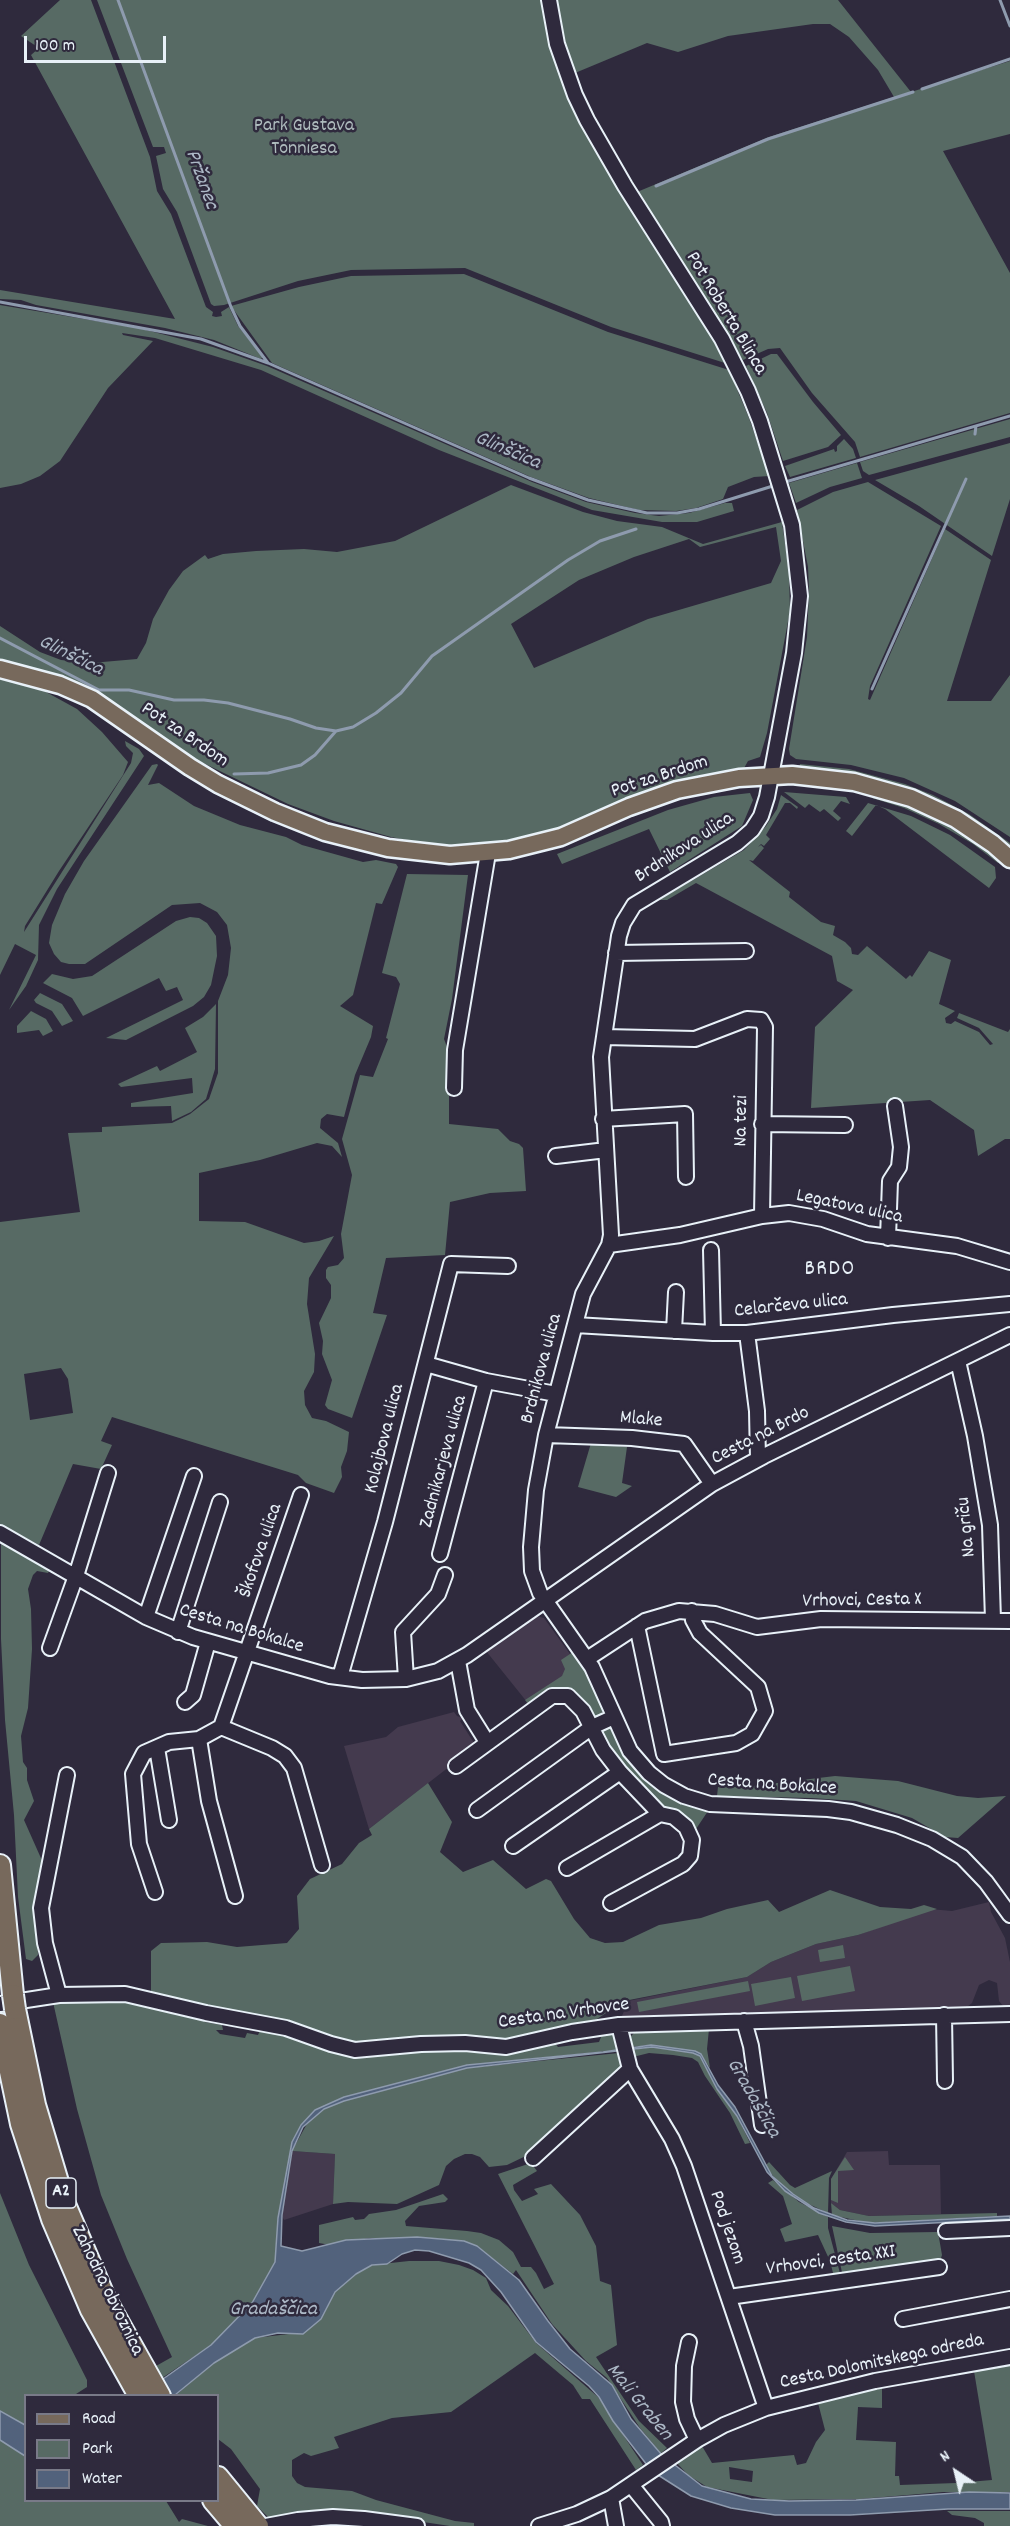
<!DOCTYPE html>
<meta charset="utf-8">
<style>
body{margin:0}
#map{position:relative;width:1010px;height:2526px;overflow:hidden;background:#2f2a3d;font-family:Dekko,sans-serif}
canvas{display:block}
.legend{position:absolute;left:24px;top:2394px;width:195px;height:108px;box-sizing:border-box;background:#2f2a3d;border:2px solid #797a88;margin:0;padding:8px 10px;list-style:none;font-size:18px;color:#e8f1f8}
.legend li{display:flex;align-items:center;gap:12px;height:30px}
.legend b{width:30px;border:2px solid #797a88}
.north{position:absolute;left:926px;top:2442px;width:60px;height:60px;-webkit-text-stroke:4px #2f2a3d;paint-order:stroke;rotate:325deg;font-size:16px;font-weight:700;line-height:24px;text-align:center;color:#e8f1f8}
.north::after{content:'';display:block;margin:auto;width:21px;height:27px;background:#e8f1f8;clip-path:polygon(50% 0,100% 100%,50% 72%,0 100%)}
.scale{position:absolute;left:24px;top:36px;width:142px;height:27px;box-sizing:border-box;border:3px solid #e8f1f8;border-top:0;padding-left:8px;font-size:18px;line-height:21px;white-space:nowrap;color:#e8f1f8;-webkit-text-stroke:4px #2f2a3d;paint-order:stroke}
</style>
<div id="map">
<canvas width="1010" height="2526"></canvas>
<ul class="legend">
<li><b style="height:8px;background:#77695c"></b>Road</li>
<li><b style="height:16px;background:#576a64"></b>Park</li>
<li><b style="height:16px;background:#52627c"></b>Water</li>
</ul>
<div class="north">N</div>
<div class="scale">100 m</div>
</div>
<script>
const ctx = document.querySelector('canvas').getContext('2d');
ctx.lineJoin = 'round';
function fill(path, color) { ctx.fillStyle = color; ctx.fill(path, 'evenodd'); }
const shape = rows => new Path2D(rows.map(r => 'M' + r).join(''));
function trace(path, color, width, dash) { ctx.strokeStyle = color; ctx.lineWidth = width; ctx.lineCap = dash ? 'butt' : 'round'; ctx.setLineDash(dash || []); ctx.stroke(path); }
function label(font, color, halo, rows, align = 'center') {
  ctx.font = font + ' Dekko,sans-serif'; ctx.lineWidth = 5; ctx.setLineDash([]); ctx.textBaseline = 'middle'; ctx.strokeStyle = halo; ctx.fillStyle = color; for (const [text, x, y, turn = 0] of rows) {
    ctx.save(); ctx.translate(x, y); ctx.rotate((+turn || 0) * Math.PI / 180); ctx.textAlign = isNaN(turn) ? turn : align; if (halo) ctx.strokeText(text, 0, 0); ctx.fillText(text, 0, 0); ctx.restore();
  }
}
fill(shape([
 [536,1616,544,1618,570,1654,573,1652,584,1665,527,1702,486,1651],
 [454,1712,457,1716,463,1718,460,1721,476,1746,369,1829,344,1746,386,1737,398,1727],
 [989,1902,991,1912,1005,1938,1010,1962,1010,2006,1004,2007,999,2001,997,1983,989,1980,979,1985,972,2003,967,2007,958,2008,827,2011,818,2015,623,2019,622,2016,628,2001,747,1977,771,1962,816,1944,858,1935,930,1909,952,1911],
 [292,2151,335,2154,333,2204,284,2220,282,2216],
 [888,2151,889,2165,940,2165,941,2214,869,2216,840,2210,831,2203,831,2179,847,2152]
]), '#443a4e');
fill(shape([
 [60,0,91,0,150,157,157,191,171,214,206,307,213,312,212,316,216,317,222,316,221,312,229,307,238,326,263,357,261,359,214,340,165,328,36,305,21,300,0,299,0,290,175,319,31,55,39,48,21,36],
 [97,0,543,0,548,34,554,57,580,119,619,190,708,329,725,363,611,327,465,268,351,270,298,281,224,305,214,306,211,304,177,212,163,189,156,156,166,153,164,147,153,147],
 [556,0,838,0,911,92,1010,61,1010,134,943,151,1010,273,1010,413,860,457,855,442,812,393,780,348,768,349,743,360,737,352,637,192,769,137,894,97,878,70,849,37,830,24,813,24,728,36,678,52,647,43,575,73,564,46],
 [464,274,608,332,729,370,749,418,769,476,754,477,728,487,723,499,696,508,676,511,639,510,589,498,531,477,272,363,231,306,299,287,351,276],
 [0,305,138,328,213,347,267,366,532,482,586,502,635,513,659,516,689,513,725,503,732,503,734,511,697,522,662,522,592,510,439,450,261,370,155,338,122,333,123,335,153,341,108,388,60,461,40,476,21,484,0,488],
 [771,354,777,354,813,402,841,435,828,447,783,461,767,413,746,366],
 [1010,419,1010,437,869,475,863,471,860,462],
 [844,439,853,449,856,458,790,477,785,466,834,449,835,452,837,451,837,446],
 [1010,443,1010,499,992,556,919,506,875,480],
 [857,463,862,478,830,487,796,503,789,483],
 [868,482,941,526,870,686,868,699,870,700,945,529,991,560,947,701,991,701,1010,675,1010,837,955,801,904,778,851,765,796,759,790,755,789,749,807,637,809,592,808,567,797,510,833,492],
 [511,485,583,512,617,521,662,527,703,544,782,522,789,572,790,611,767,733,760,757,748,761,743,770,675,782,638,795,565,828,544,834,499,844,441,847,391,837,334,821,288,804,197,760,93,690,67,678,0,660,0,626,40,652,61,660,91,663,137,659,146,643,153,619,169,590,183,571,205,555,208,559,223,554,256,551,304,549,337,552,395,541],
 [776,527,781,561,771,583,648,619,534,668,511,624,579,580,634,557,689,539,700,547],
 [0,678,37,687,77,709,102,732,128,762,123,775,59,871,25,926,24,932,131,763,133,753,126,746,125,741,139,749,144,756,57,889,39,925,38,960,26,986,9,1010,36,955,15,944,0,975],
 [157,764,158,765,148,785,159,783,194,806,240,825,286,837,302,845,363,862,376,860,396,864,398,867,382,904,376,903,353,995,340,1006,373,1026,371,1037,355,1075,344,1117,327,1114,321,1119,320,1128,338,1143,342,1157,332,1146,317,1143,260,1160,199,1173,199,1221,245,1222,304,1243,319,1241,334,1236,309,1278,307,1304,315,1354,314,1372,304,1391,305,1405,312,1418,326,1421,349,1432,347,1451,341,1467,342,1477,334,1493,306,1483,298,1475,112,1417,101,1441,112,1445,101,1469,73,1464,39,1545,0,1524,0,1222,80,1212,68,1133,102,1132,102,1127,172,1123,190,1114,209,1099,218,1073,218,1001,228,975,231,948,227,925,217,912,200,903,172,905,85,964,69,964,61,962,54,954,49,943,52,925,65,894,84,861,152,765],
 [61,1368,68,1379,73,1413,30,1420,24,1374],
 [800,764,849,769,905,784,933,795,969,814,1010,843,1010,848,904,788,848,773,799,768],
 [784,792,846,797,850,804,841,801,833,811,841,818,838,821,824,809,820,812,809,804,805,808],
 [750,793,753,800,742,826,670,872,649,829,562,864,557,854,668,810,714,797],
 [781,795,798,807,797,809,790,803,785,803,766,835,770,839,764,846,761,844,758,847,761,845,764,848,753,861,749,860,790,892,789,897,821,922,835,926,833,935,845,942,851,948,852,954,858,955,867,946,906,979,910,975,912,977,929,951,951,960,939,1004,955,1011,945,1018,946,1023,951,1024,955,1021,979,1032,990,1045,993,1044,979,1028,957,1018,959,1013,1008,1032,1010,1029,1010,1139,1005,1139,978,1156,974,1130,930,1100,811,1108,815,1027,853,990,837,981,832,956,696,883,667,900,659,900,744,850,766,826,777,809],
 [877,796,913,807,950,825,1000,860,998,863,973,844,939,824,904,808,872,798],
 [868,803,911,816,950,835,995,867,996,878,989,888,885,809,876,805,852,836,846,831],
 [407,874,468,875,452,999,444,1039,449,1052,449,1124,498,1129,510,1141,519,1144,523,1148,526,1191,490,1193,450,1202,445,1255,386,1258,373,1313,387,1315,352,1418,328,1409,325,1405,332,1380,322,1354,323,1341,319,1323,331,1298,331,1285,326,1278,326,1270,328,1267,338,1265,344,1258,341,1234,352,1175,342,1139,360,1075,373,1077,388,1039,386,1038,400,984,396,977,382,973],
 [190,917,199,918,207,923,216,936,217,956,211,985,204,997,193,1006,126,1040,106,1038,183,1000,177,987,166,991,159,978,83,1016,72,998,43,983,52,974,73,979,92,976,176,921],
 [40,993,62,1004,73,1021,62,1026,52,1011,36,1003,34,1000],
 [216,1004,215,1069,206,1099,191,1112,172,1121,171,1106,131,1107,131,1103,193,1093,192,1078,121,1087,118,1084,157,1066,160,1071,197,1052,185,1028,203,1017],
 [31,1011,46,1019,53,1031,43,1036,39,1030,17,1033,17,1026],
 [591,1443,627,1447,622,1483,632,1486,616,1497,578,1487],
 [1,1542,50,1569,48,1573,37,1571,33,1575,28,1589,31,1609,32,1649,28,1708,21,1736,23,1762,27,1768,27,1780,34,1801,24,1820,44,1865,36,1900,38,1955,32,1961,26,1959,18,1897,14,1815,5,1720,1,1639],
 [573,1652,584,1666,596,1689,604,1709,599,1717,590,1715,577,1697,529,1705,525,1700,562,1676,565,1669,561,1660],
 [606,1726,615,1730,621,1741,618,1745,628,1761,649,1783,667,1797,708,1811,694,1832,645,1792,599,1737,601,1729],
 [835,1776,898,1781,957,1796,978,1798,1006,1796,958,1838,945,1837,912,1818,856,1801,811,1798,717,1796,718,1787,744,1787],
 [428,1783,452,1822,440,1852,463,1872,493,1860,526,1889,546,1879,551,1881,574,1919,590,1938,605,1943,623,1942,659,1925,701,1918,727,1909,768,1900,779,1912,830,1890,880,1907,911,1909,924,1905,937,1909,858,1935,816,1944,771,1962,747,1977,624,2001,597,2019,572,2027,511,2039,484,2040,464,2036,361,2045,151,1993,151,1951,161,1943,207,1942,237,1947,287,1943,299,1929,297,1896,310,1879,342,1864,359,1843,372,1835,369,1829],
 [843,1945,845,1958,820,1962,818,1950],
 [850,1966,855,1991,802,2001,797,1976],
 [791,1977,795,1998,755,2006,751,1984],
 [748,1981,750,1991,639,2012,637,2002],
 [126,1999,200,2015,205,2022,222,2025,223,2030,216,2030,220,2034,245,2038,247,2033,258,2035,261,2028,382,2053,553,2041,558,2047,599,2042,601,2037,599,2031,614,2034,619,2050,467,2065,344,2097,315,2110,301,2125,292,2142,279,2215,275,2262,252,2303,211,2345,162,2378,156,2366,172,2357,127,2259,101,2195,77,2109,53,2002],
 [709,2029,707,2049,710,2068,700,2053,651,2045,631,2047,629,2038,636,2031],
 [652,2047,693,2053,700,2056,717,2089,737,2116,750,2143,745,2144,730,2113,705,2076,698,2062,692,2058,673,2055,649,2053,633,2057,631,2050],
 [619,2053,621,2069,600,2086,534,2152,507,2165,489,2167,480,2157,472,2154,465,2154,454,2159,446,2166,439,2185,397,2204,348,2202,333,2204,335,2154,292,2151,309,2120,324,2109,344,2101,467,2068],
 [845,2157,854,2170,838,2171,838,2203,831,2200,831,2179],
 [769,2162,790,2185,795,2188,832,2171,829,2178,828,2213,800,2200,779,2183,765,2166],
 [531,2163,537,2171,513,2185,514,2190,522,2201,538,2194,534,2189,551,2184,580,2215,596,2246,600,2281,611,2285,617,2345,596,2357,639,2421,667,2448,661,2453,640,2428,607,2378,586,2361,552,2324,516,2270,513,2274,477,2246,464,2241,417,2237,397,2239,370,2238,330,2245,319,2243,319,2225,353,2217,355,2220,364,2219,369,2214,396,2210,443,2194,448,2199,445,2202,419,2206,405,2221,406,2226,467,2231,481,2233,499,2240,513,2252,521,2267,531,2267,536,2273,544,2289,554,2284,498,2174],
 [773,2180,799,2202,828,2217,828,2228,841,2277,834,2277,830,2261,818,2235,785,2242,780,2229,792,2224,783,2196,768,2183],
 [0,2193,29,2265,87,2380,87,2387,76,2394,26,2396,25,2425,0,2411],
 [831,2203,840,2210,869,2216,997,2213,997,2216,868,2223,832,2215],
 [832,2226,870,2233,938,2232,942,2255,939,2264,843,2277],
 [409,2261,439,2261,459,2265,473,2270,486,2278,491,2290,508,2306,536,2343,598,2397,643,2465,636,2470,590,2399,582,2399,573,2385,535,2353,451,2412,392,2418,334,2437,339,2448,311,2456,304,2453,292,2460,292,2476,297,2483,305,2487,352,2491,376,2500,455,2521,474,2523,474,2526,450,2526,370,2514,289,2514,269,2518,257,2506,260,2489,231,2449,218,2439,218,2396,175,2396,214,2363,255,2338,297,2333,321,2319,335,2292,356,2274,372,2265],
 [1010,2364,1010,2492,943,2492,860,2499,773,2500,707,2487,688,2475,676,2462,702,2446,712,2463,794,2455,797,2465,806,2463,816,2442,825,2430,817,2399,882,2386,882,2408,858,2407,856,2440,896,2442,895,2476,899,2476,900,2485,956,2483,992,2480,974,2371],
 [729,2467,753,2471,752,2482,730,2479],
 [0,2440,25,2456,26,2500,166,2501,179,2522,182,2519,208,2526,0,2526],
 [947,2511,1010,2511,1010,2526,984,2526,984,2523,975,2518,952,2515]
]), '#576a64');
const water = shape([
 [651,2045,695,2051,701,2054,718,2085,735,2107,772,2176,793,2194,814,2208,847,2220,875,2223,1010,2216,1010,2219,875,2226,846,2222,819,2213,785,2191,767,2172,737,2116,717,2089,700,2056,693,2053,652,2047,467,2068,344,2101,324,2109,303,2127,292,2151,282,2215,281,2246,302,2251,346,2240,417,2237,464,2241,477,2246,519,2280,548,2321,570,2349,612,2385,631,2419,662,2455,702,2486,751,2499,789,2501,856,2500,969,2492,1010,2493,1010,2509,948,2509,850,2515,775,2515,731,2508,691,2496,658,2475,647,2465,613,2421,599,2397,589,2386,536,2342,501,2292,481,2270,469,2263,429,2251,415,2250,402,2254,387,2264,372,2265,356,2274,335,2292,321,2319,303,2334,278,2333,255,2338,214,2363,175,2395,139,2396,211,2345,252,2303,275,2262,278,2218,292,2142,301,2125,315,2110,344,2097,467,2065,603,2052,651,2045],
 [0,2411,25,2425,25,2456,0,2440,0,2411]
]);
fill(water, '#52627c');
trace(water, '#8e9bae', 1.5);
trace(shape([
 [118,0,231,307,240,326,268,363],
 [1000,0,1010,26],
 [922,89,1010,59],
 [656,186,768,139,913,92],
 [0,302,201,339,268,363,529,478,588,500,647,513,677,513,699,509,776,485],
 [975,434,976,426],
 [782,483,1010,416],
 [0,638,99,690,129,690,174,700,204,700,228,703,290,719,316,728,336,731,353,727,376,713,401,693,432,656,568,560,600,541,636,529],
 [872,689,966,479],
 [234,774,268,773,301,765,315,755,336,731]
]), '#8e9bae', 3);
const minor = shape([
 [549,0,557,44,575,95,587,120,625,186,722,339,748,391,760,421,792,525,800,596,794,653,767,797,761,816,752,830,737,843,634,905,623,923,619,936,601,1057,611,1235,609,1245,583,1294,546,1435,536,1490,531,1547,532,1571,540,1593,592,1667,630,1751,649,1773,664,1785,684,1796,710,1804,828,1809,851,1812,897,1825,932,1839,962,1857,986,1882,1010,1915],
 [616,953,746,951],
 [604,1037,695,1039,747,1019,761,1020,765,1027,762,1216],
 [454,1088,455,1050,488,853],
 [603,1119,685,1114,686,1177],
 [762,1124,845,1125],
 [556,1156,606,1150],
 [888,1238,890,1181,899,1167,901,1147,895,1106],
 [609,1245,680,1235,762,1216,789,1213,823,1219,867,1234,957,1246,1010,1262],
 [711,1250,713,1333],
 [575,1325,713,1333,747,1333,893,1315,1010,1304],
 [674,1331,676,1292],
 [747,1333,757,1411,758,1459],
 [958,1361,975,1436,990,1525,993,1620],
 [426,1364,486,1381,556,1394],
 [546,1435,632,1438,684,1444,712,1484],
 [301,1495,221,1727,272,1748,285,1756,294,1768,322,1865],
 [0,1533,146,1617,193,1637,330,1676,362,1680,406,1679,438,1671,467,1655,712,1484,764,1456,1010,1335],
 [440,1554,486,1381],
 [146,1617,194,1476],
 [637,1626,664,1754,736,1743,752,1734,765,1711,758,1687,700,1633,693,1620,692,1611],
 [178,1632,220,1502],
 [50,1648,76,1576,108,1473],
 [587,1659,645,1621,679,1611,715,1614,757,1627,821,1619,1010,1621],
 [458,1661,467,1710,487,1742],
 [340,1677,385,1522,451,1264,508,1266],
 [406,1679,403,1632,438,1594,445,1575],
 [185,1702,193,1695,208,1642],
 [199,1739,209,1801,235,1896],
 [157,1748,169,1820],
 [456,1766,552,1696,568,1696,583,1711,603,1750,620,1772,513,1846],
 [477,1810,592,1727,614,1717],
 [567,1868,660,1814,620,1772],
 [155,1892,139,1844,133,1774,144,1753,169,1742,199,1739,221,1727],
 [611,1903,683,1864,690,1856,692,1840,686,1827,674,1817,660,1814],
 [59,1995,45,1943,41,1908,67,1775],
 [0,2004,59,1995,125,1994,206,2013,286,2028,331,2044,355,2050,421,2044,465,2043,506,2047,572,2032,619,2025,1010,2014],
 [944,2015,945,2081],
 [744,2021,751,2046,762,2125],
 [619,2025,630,2069,672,2139,684,2166,766,2408],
 [533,2158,630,2069],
 [946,2231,1010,2228],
 [729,2297,939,2267],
 [903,2319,1010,2299],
 [689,2342,684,2366,683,2402,687,2419,697,2440],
 [631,2485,661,2522,662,2526],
 [611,2498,616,2526],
 [266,2526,298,2520,333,2517,364,2519,417,2526],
 [539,2526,577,2514,611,2498,697,2440,724,2425,766,2408,875,2381,1010,2357]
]);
const major = shape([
 [0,669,60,685,92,699,190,767,218,784,275,812,325,832,388,848,450,855,509,850,561,837,629,807,677,790,739,778,792,775,854,782,911,798,956,819,993,844,1010,859]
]);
const highway = shape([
 [0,1865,13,1995],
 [15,2009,35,2105,64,2202,105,2298,160,2396],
 [0,2024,21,2124,52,2219,91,2310,139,2396],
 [218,2477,258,2526],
 [213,2500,235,2526]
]);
trace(minor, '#e8f1f8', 18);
trace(major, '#e8f1f8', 21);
trace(highway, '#e8f1f8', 24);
trace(minor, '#2f2a3d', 14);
trace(major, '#77695c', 16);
trace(highway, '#77695c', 20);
const highwayBridge = shape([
 [13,1995,15,2009]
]);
trace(highwayBridge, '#e8f1f8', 24, []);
trace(highwayBridge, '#77695c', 20);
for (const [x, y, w] of [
 [61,2193,30]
]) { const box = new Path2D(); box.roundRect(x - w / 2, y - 15, w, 30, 4.5); ctx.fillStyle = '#2f2a3d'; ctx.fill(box); trace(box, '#e8f1f8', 1.5); }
label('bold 18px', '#e8f1f8', null, [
 ["A2",61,2193]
]);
label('20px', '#aebbbd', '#2f2a3d', [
 ["Park Gustava",304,127],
 ["Tönniesa",304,150]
]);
label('20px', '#e8f1f8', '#2f2a3d', [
 ["Pot Roberta Blinca",725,314,59],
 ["Pot za Brdom",184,736,34],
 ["Pot za Brdom",660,778,-18],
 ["Brdnikova ulica",685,849,-33],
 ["Na tezi",743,1121,-89],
 ["Legatova ulica",849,1208,12],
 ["Celarčeva ulica",791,1307,-6],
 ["Brdnikova ulica",543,1369,-75],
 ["Mlake",641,1421,5],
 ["Cesta na Brdo",761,1437,-27],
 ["Kolajbova ulica",386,1439,-76],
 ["Zadnikarjeva ulica",445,1462,-75],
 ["Na griču",968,1527,-96],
 ["Škofova ulica",262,1551,-71],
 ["Vrhovci, Cesta X",862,1602,-1],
 ["Cesta na Bokalce",241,1630,17],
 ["Cesta na Bokalce",772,1786,4],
 ["Cesta na Vrhovce",564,2015,-8],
 ["Pod jezom",726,2228,71],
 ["Vrhovci, cesta XXI",831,2262,-8],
 ["Zahodna obvoznica",106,2291,64],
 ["Cesta Dolomitskega odreda",882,2363,-12]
]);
label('italic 21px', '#acb8c6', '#2f2a3d', [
 ["Pržanec",200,180,70],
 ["Glinščica",507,452,23],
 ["Glinščica",70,657,26],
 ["Gradaščica",752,2099,60],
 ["Gradaščica",273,2311],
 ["Mali Graben",638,2403,51]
]);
ctx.letterSpacing = '1.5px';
label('22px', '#e8f1f8', '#2f2a3d', [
 ["BRDO",830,1271]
]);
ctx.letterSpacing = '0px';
</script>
